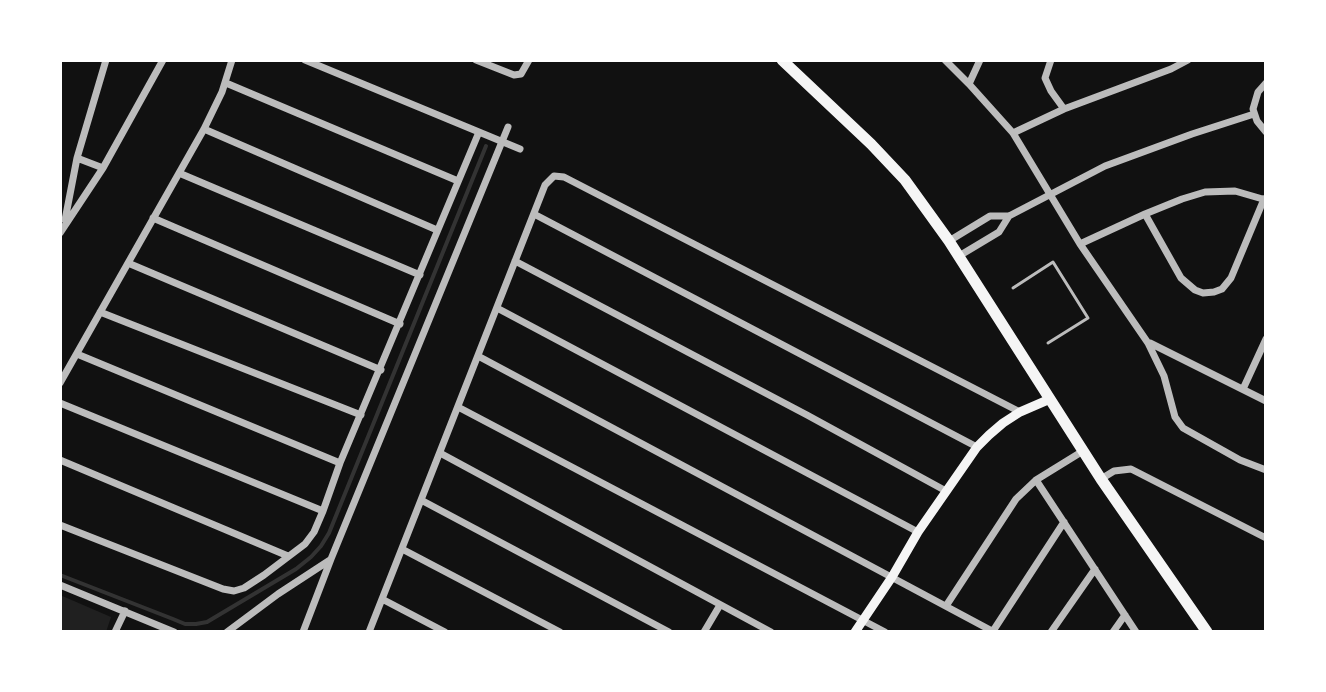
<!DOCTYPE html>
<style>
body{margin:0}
#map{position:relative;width:1326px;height:692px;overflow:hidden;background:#111;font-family:Arial,sans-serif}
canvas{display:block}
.frame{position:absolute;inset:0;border:62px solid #fff;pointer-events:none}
</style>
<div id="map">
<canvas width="1326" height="692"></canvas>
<div class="frame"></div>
</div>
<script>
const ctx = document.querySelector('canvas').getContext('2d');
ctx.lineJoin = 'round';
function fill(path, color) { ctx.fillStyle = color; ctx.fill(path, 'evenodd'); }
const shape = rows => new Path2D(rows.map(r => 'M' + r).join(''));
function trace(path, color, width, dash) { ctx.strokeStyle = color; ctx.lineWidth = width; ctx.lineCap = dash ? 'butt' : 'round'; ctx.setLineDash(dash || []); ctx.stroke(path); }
fill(shape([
 [60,595,111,617,106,632,60,632]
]), '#202020');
trace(shape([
 [60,575,173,619,185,624,196,624,207,622,296,569,311,557,321,546,329,533,486,146]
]), '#333', 4);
trace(shape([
 [1013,288,1053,262,1088,318,1048,343]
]), '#bcbcbc', 3);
trace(shape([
 [305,60,520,149],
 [476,60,514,75,521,74,529,60],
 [945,60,969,84,1013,133,1080,244,1148,343,1164,376,1175,417,1183,428,1240,460,1266,470],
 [1051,60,1045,78,1051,91,1064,109],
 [226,83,458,181],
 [1266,83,1258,92,1253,109,1257,121,1266,132],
 [969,84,980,60],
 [204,129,437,230],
 [1013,133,1064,109,1171,69,1188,60],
 [77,158,103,168],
 [179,173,420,275],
 [534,214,977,447],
 [1145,214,1181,278,1195,290,1203,293,1214,292,1222,289,1231,278,1264,199],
 [153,218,400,324],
 [65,220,77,158,106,60],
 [60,233,103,168,163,60],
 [949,241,990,216,1009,216,1105,166,1192,134,1254,114],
 [1080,244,1145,214,1182,199,1205,192,1235,191,1266,200],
 [959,256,999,232,1009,216],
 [515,261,807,415,946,491],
 [128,263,381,370],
 [497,308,918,532],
 [100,312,361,415],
 [1150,343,1266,401],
 [77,354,340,463],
 [478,356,994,632],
 [60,383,204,129,222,92,232,60],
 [1243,389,1266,339],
 [60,403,323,511],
 [458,407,885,632],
 [440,453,771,632],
 [60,460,288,556],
 [1101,479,1114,471,1131,469,1266,538],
 [1036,480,1136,632],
 [421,500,669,632],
 [60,525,223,589,234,591,244,588,264,575,305,544,314,532,323,511,340,463,479,132],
 [402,549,560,632],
 [60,585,174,632],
 [382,599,445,632],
 [946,606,1016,499,1036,480,1083,451],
 [993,631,1064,522],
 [115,632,125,611],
 [227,632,278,594,330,560],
 [303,632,331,559,508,127],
 [369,632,545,185,554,176,564,177,1020,412],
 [704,632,720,605],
 [1051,632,1095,569],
 [1113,632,1125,615]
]), '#bcbcbc', 7);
trace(shape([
 [855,632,892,577,918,532,977,447,989,435,1003,423,1020,412,1050,399]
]), '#f5f5f5', 9);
trace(shape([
 [782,60,871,144,905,180,949,241,1101,479,1207,632]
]), '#f5f5f5', 11);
</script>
